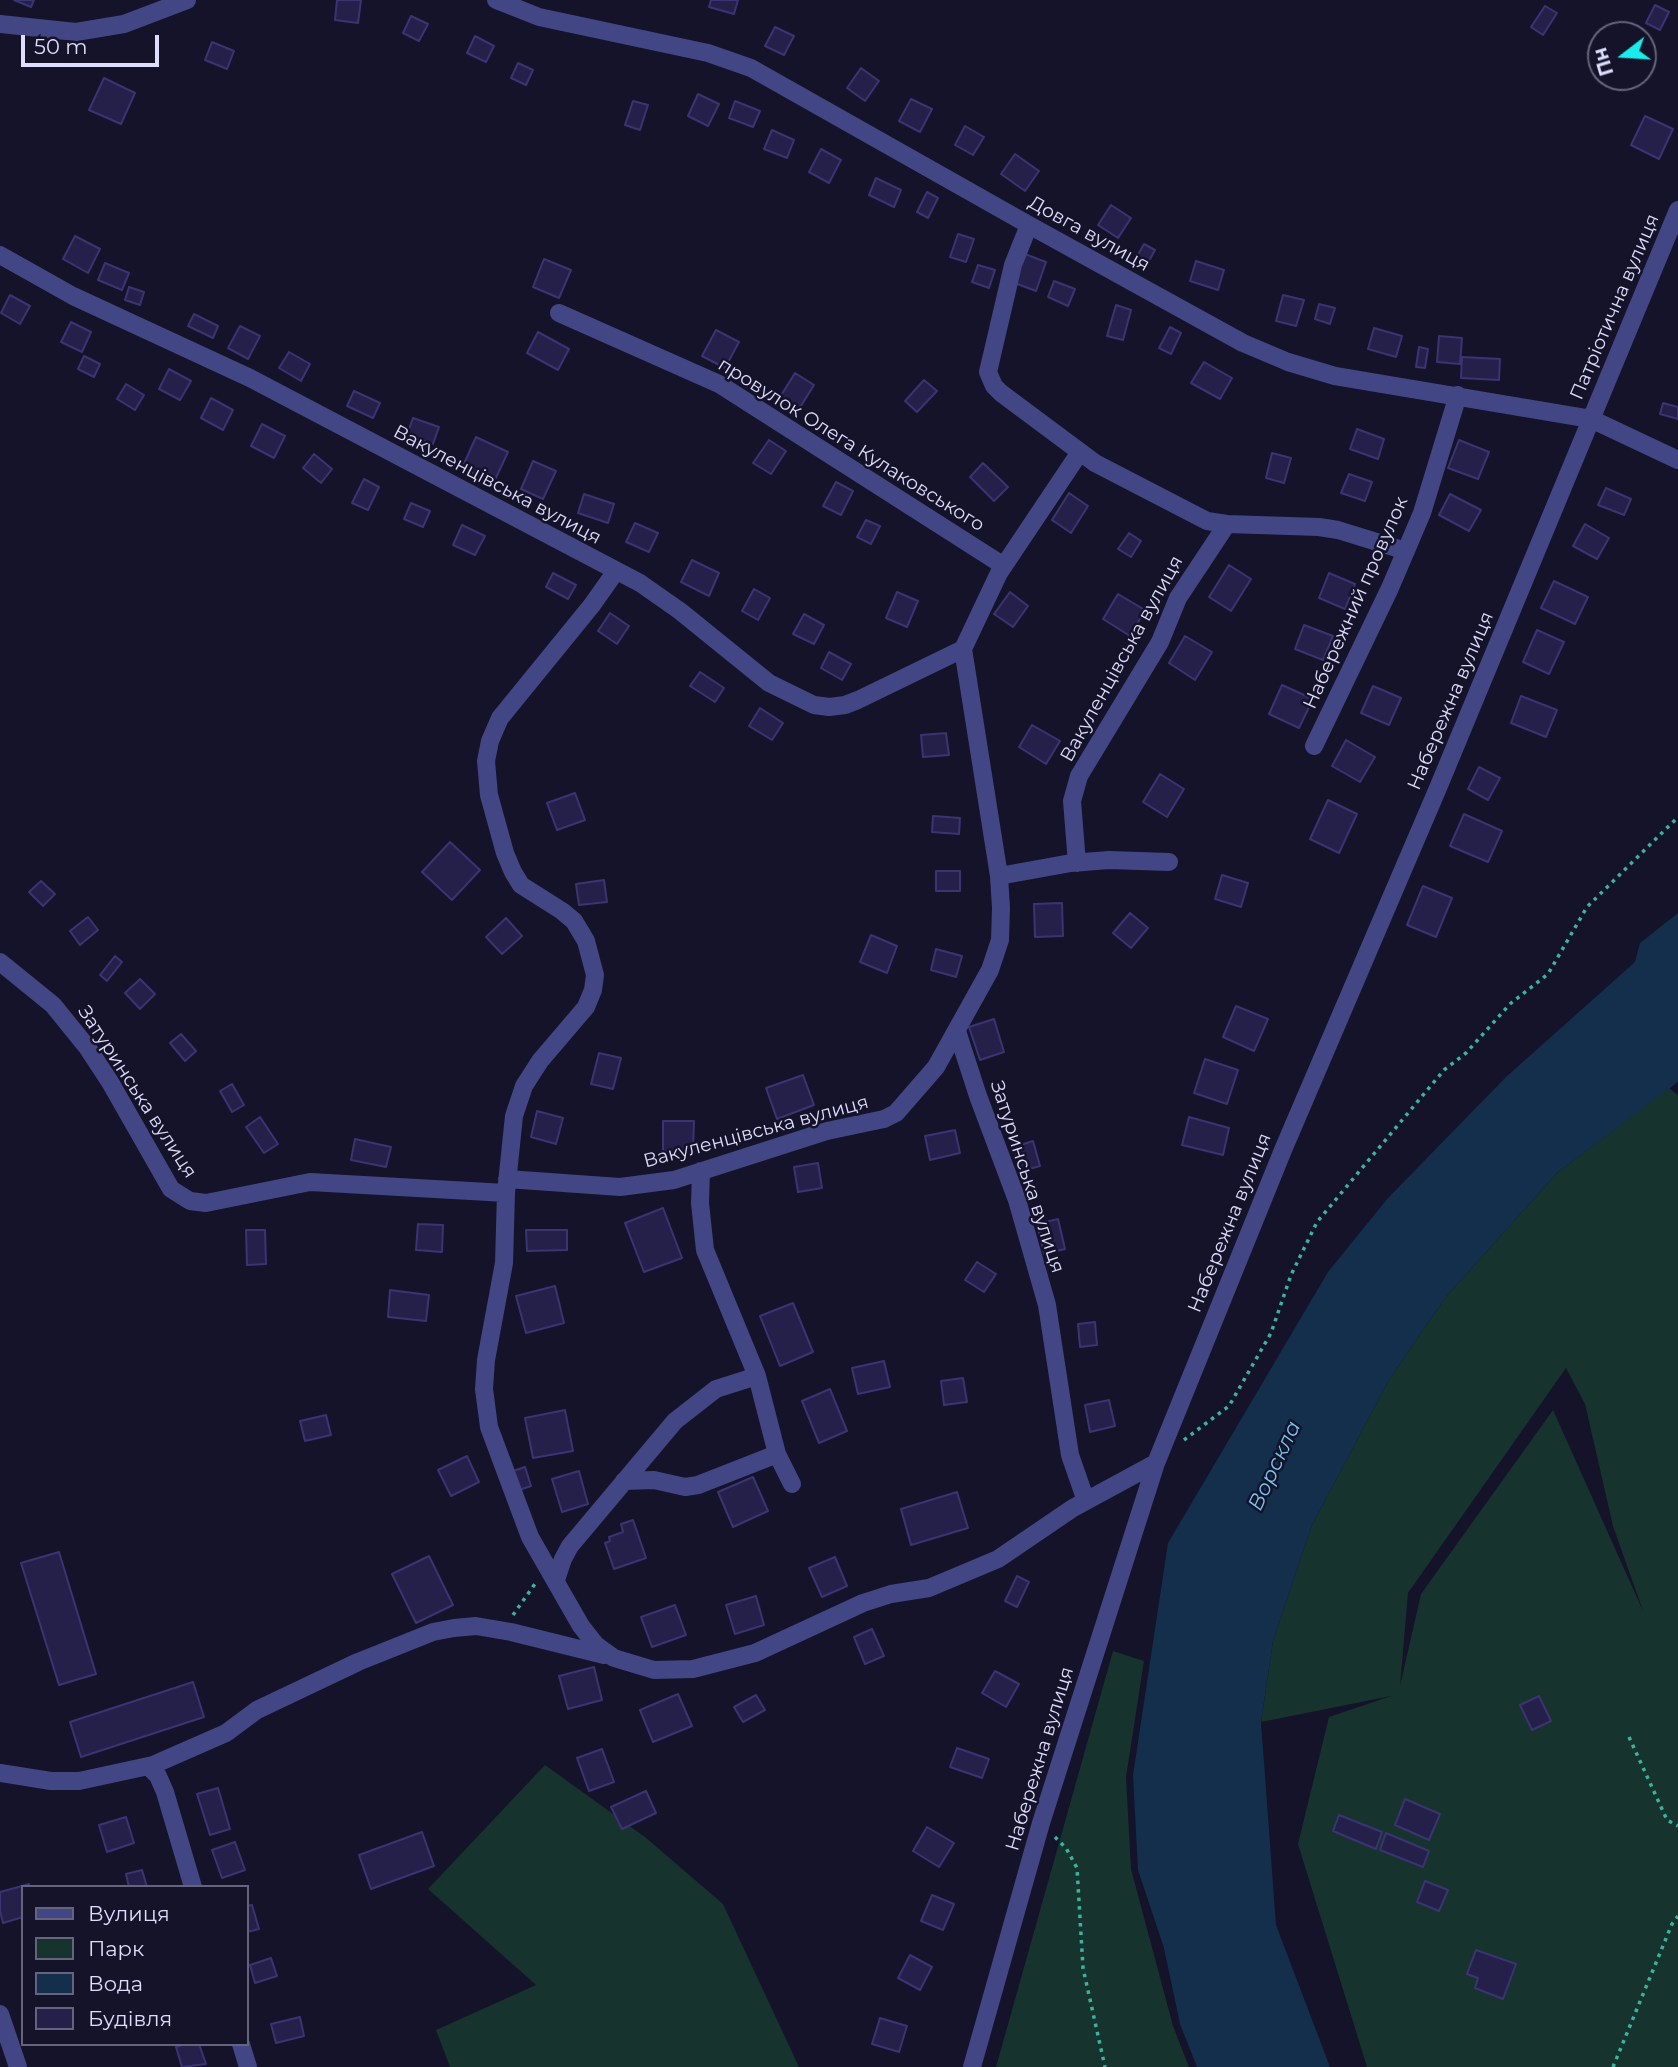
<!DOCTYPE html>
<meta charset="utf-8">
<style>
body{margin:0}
#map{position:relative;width:1678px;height:2067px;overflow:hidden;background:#141329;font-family:Montserrat,sans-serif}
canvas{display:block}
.legend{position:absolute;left:21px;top:1885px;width:228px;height:161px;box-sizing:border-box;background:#141329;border:2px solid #65647d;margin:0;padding:9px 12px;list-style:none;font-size:21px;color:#deddfc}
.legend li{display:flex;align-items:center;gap:14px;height:35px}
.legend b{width:35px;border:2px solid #65647d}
.north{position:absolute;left:1587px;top:21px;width:70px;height:70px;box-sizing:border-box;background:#141329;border:2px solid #65647d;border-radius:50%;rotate:253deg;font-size:19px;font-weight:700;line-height:28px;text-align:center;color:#deddfc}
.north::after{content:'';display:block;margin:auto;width:24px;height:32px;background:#19edeb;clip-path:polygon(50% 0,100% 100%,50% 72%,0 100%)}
.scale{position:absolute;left:21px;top:35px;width:138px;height:32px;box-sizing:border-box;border:4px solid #deddfc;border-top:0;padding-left:9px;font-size:21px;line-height:24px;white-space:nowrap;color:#deddfc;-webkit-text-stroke:5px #141329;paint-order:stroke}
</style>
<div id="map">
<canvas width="1678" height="2067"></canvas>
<ul class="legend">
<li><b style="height:9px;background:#424684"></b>Вулиця</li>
<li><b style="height:19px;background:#16332e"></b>Парк</li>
<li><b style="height:19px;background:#132f4c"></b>Вода</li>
<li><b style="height:19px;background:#242049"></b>Будівля</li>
</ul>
<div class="north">Пн</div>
<div class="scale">50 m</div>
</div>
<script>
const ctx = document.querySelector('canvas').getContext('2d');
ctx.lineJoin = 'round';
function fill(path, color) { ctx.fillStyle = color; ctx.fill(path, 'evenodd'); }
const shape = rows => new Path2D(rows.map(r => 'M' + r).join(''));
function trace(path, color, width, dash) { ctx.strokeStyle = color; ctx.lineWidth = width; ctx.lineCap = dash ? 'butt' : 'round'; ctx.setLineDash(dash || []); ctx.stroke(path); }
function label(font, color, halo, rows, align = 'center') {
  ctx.font = font + ' Montserrat,sans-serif'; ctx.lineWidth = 5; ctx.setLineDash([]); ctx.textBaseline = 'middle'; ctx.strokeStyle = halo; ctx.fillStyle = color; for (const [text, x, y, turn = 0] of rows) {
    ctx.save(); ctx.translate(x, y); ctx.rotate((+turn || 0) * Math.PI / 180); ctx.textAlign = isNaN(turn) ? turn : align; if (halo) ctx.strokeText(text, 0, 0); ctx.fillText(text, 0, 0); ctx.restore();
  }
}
fill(shape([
 [1669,1088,1678,1095,1678,2067,1367,2067,1298,1844,1329,1717,1391,1696,1261,1722,1273,1641,1312,1525,1389,1380,1445,1298,1557,1173],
 [1566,1368,1585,1404,1613,1526,1643,1611,1553,1410,1421,1594,1400,1686,1408,1593],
 [1113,1651,1144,1661,1126,1777,1131,1869,1173,2026,1189,2067,996,2067],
 [545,1765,645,1837,723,1904,799,2067,450,2067,436,2030,536,1985,428,1889]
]), '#16332e');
fill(shape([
 [1678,913,1678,1082,1557,1173,1445,1298,1389,1380,1312,1525,1273,1641,1261,1722,1276,1925,1330,2067,1197,2067,1180,2024,1164,1948,1138,1870,1133,1775,1168,1543,1328,1272,1388,1198,1506,1077,1635,962,1640,943]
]), '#132f4c');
const building = shape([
 [14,0,34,0,31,7,14,0],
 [337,0,361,0,358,23,335,20,337,0],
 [711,0,738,0,734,14,709,7,711,0],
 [1655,5,1669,12,1660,30,1646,23,1655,5],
 [1545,6,1557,13,1543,35,1531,27,1545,6],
 [411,16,428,24,419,41,403,33,411,16],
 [775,27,794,36,784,55,765,46,775,27],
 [475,36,494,46,486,62,467,53,475,36],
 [212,42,234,51,227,69,205,60,212,42],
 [518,63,533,70,526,85,511,78,518,63],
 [861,68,879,81,865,101,847,88,861,68],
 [104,78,135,93,121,124,89,110,104,78],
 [698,94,719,104,708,126,688,116,698,94],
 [911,99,932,109,920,132,899,121,911,99],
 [633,101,648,105,640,130,625,125,633,101],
 [735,101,760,111,753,127,729,118,735,101],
 [1645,116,1673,129,1659,159,1631,145,1645,116],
 [965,126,984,137,973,155,955,145,965,126],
 [772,130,794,140,787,158,764,149,772,130],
 [821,149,841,160,829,183,809,172,821,149],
 [1015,154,1039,171,1025,191,1001,174,1015,154],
 [876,178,901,190,894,207,869,195,876,178],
 [927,192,938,198,928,218,917,212,927,192],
 [1111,205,1131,218,1118,238,1098,225,1111,205],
 [958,234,974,239,966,262,950,257,958,234],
 [75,236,100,249,88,273,63,259,75,236],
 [1144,244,1155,250,1144,270,1133,264,1144,244],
 [1022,253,1046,262,1036,291,1012,282,1022,253],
 [544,259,571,270,559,298,533,287,544,259],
 [1196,261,1224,270,1218,290,1190,281,1196,261],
 [105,263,129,273,122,290,98,280,105,263],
 [978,265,995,270,989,288,972,282,978,265],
 [1054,281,1075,289,1068,306,1048,297,1054,281],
 [129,287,144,292,140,305,125,300,129,287],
 [10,295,30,306,20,324,1,313,10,295],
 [1283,295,1304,300,1296,326,1276,321,1283,295],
 [1319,304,1335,308,1330,324,1315,319,1319,304],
 [1116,305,1131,310,1123,340,1107,336,1116,305],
 [194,314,218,326,213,338,188,326,194,314],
 [71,322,91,332,82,352,61,342,71,322],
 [240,326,260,336,248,359,228,348,240,326],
 [1170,327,1181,333,1171,354,1159,348,1170,327],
 [1374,328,1402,336,1396,357,1368,349,1374,328],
 [716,330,739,342,725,368,702,356,716,330],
 [538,332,569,349,558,370,527,353,538,332],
 [1439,336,1462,338,1460,364,1437,362,1439,336],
 [1419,347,1428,349,1425,368,1416,367,1419,347],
 [289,352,310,364,301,381,279,368,289,352],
 [84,356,100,364,94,377,78,369,84,356],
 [1462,357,1500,359,1499,380,1461,378,1462,357],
 [1204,362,1232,378,1220,399,1191,383,1204,362],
 [169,369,191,381,180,400,159,389,169,369],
 [795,373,814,385,799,409,780,397,795,373],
 [924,380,937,391,917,412,905,401,924,380],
 [126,384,144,395,135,410,117,399,126,384],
 [354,391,380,403,373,418,347,406,354,391],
 [211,398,233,410,223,430,201,418,211,398],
 [1663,403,1678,407,1678,419,1660,414,1663,403],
 [413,418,439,427,433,444,407,435,413,418],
 [262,424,285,436,274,458,251,446,262,424],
 [1357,429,1384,439,1378,459,1350,449,1357,429],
 [476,437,508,452,494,482,462,468,476,437],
 [769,440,786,451,771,474,753,463,769,440],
 [1459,440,1489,452,1478,479,1448,468,1459,440],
 [1272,453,1291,458,1284,483,1266,478,1272,453],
 [314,454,332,469,321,483,303,468,314,454],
 [533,461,556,471,543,499,521,489,533,461],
 [983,463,1008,487,994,501,970,477,983,463],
 [1349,474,1372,482,1365,501,1341,493,1349,474],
 [364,479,379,487,368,510,352,503,364,479],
 [836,482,853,491,841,515,823,506,836,482],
 [1606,488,1631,499,1624,515,1598,505,1606,488],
 [1069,493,1088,506,1071,533,1052,520,1069,493],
 [584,494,614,504,608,523,578,513,584,494],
 [1450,494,1481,510,1469,531,1439,515,1450,494],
 [411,503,430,511,423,527,404,519,411,503],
 [866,520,880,526,871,544,857,537,866,520],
 [635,523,658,533,649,552,626,542,635,523],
 [1585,524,1609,538,1597,559,1573,546,1585,524],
 [462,525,485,536,475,555,453,545,462,525],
 [1129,533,1141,541,1131,557,1118,549,1129,533],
 [692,560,719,573,709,596,681,582,692,560],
 [1229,565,1251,579,1231,611,1209,597,1229,565],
 [553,573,576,585,568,599,546,587,553,573],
 [1329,573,1355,584,1345,609,1319,598,1329,573],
 [1554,581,1588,597,1575,624,1541,608,1554,581],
 [754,589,770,598,758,620,742,611,754,589],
 [897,592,918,601,907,627,886,618,897,592],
 [1010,592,1028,606,1013,627,994,614,1010,592],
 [1118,594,1145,610,1130,636,1103,619,1118,594],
 [610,613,629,626,617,644,598,631,610,613],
 [804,614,824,625,814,644,793,634,804,614],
 [1304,625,1333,636,1323,660,1295,649,1304,625],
 [1537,630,1564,642,1549,674,1523,662,1537,630],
 [1185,636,1212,652,1195,680,1169,663,1185,636],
 [829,652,851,664,842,680,821,668,829,652],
 [700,672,724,688,715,702,690,686,700,672],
 [1282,685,1313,699,1299,728,1269,714,1282,685],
 [1373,686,1401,698,1389,725,1361,713,1373,686],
 [1521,696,1557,710,1546,737,1511,723,1521,696],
 [760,708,783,723,772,740,749,726,760,708],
 [1032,725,1060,741,1046,764,1019,747,1032,725],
 [946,733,949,755,923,757,921,735,946,733],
 [1346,740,1375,757,1360,782,1332,766,1346,740],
 [1479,767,1500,778,1488,800,1468,789,1479,767],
 [1160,774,1184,789,1167,817,1143,802,1160,774],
 [575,793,585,820,557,830,547,803,575,793],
 [1328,800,1357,814,1339,853,1310,839,1328,800],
 [1464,814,1502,831,1488,862,1450,846,1464,814],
 [933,816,960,818,959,834,932,832,933,816],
 [450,842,480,870,452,900,422,872,450,842],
 [936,871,960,871,960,891,936,891,936,871],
 [1222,875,1248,883,1241,907,1215,899,1222,875],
 [604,880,607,902,579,905,576,884,604,880],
 [41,881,55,894,43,906,29,892,41,881],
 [1423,886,1452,898,1436,937,1407,925,1423,886],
 [1062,903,1063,936,1035,937,1034,904,1062,903],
 [1130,913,1148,928,1131,948,1113,933,1130,913],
 [88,917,98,930,80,945,70,931,88,917],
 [506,918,522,936,502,954,486,937,506,918],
 [871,935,897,946,887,973,860,962,871,935],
 [936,949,962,956,956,977,931,970,936,949],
 [115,956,122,962,107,981,100,975,115,956],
 [140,979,155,994,140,1009,125,993,140,979],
 [1236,1006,1268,1019,1254,1051,1223,1037,1236,1006],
 [994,1019,1004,1052,980,1060,969,1027,994,1019],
 [181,1034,196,1051,185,1061,170,1043,181,1034],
 [599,1053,621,1058,613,1089,591,1084,599,1053],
 [1205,1059,1238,1070,1227,1104,1194,1093,1205,1059],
 [803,1075,814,1105,777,1119,766,1088,803,1075],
 [232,1084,244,1105,232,1112,220,1091,232,1084],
 [537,1111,563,1118,556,1144,531,1137,537,1111],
 [260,1117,278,1144,264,1153,246,1127,260,1117],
 [1189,1117,1229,1128,1223,1155,1182,1145,1189,1117],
 [663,1121,694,1121,693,1151,663,1151,663,1121],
 [955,1130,960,1153,930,1160,925,1136,955,1130],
 [355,1139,391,1147,386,1167,351,1160,355,1139],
 [1033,1141,1040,1166,1021,1171,1014,1147,1033,1141],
 [818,1163,822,1188,798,1192,794,1167,818,1163],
 [663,1208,682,1258,644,1272,625,1223,663,1208],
 [1058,1219,1065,1249,1044,1254,1037,1224,1058,1219],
 [418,1224,443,1225,442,1252,416,1250,418,1224],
 [246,1230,265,1230,266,1264,247,1265,246,1230],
 [526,1230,567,1230,567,1250,527,1251,526,1230],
 [977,1262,996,1274,984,1292,965,1280,977,1262],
 [555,1286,564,1323,526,1333,516,1296,555,1286],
 [390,1290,429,1295,426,1321,388,1317,390,1290],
 [793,1303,813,1352,780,1366,760,1316,793,1303],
 [1095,1322,1097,1345,1080,1347,1078,1324,1095,1322],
 [884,1361,890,1387,858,1394,852,1368,884,1361],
 [963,1378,967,1402,944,1405,941,1381,963,1378],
 [830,1389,847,1431,819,1443,802,1401,830,1389],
 [1109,1400,1115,1426,1090,1432,1085,1405,1109,1400],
 [565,1410,573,1451,533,1458,525,1418,565,1410],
 [326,1415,331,1435,305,1441,300,1421,326,1415],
 [467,1456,479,1482,451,1496,438,1470,467,1456],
 [525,1467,531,1486,519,1490,513,1471,525,1467],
 [579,1471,588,1504,562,1512,552,1479,579,1471],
 [753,1477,768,1511,733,1527,718,1492,753,1477],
 [957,1492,968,1528,911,1545,901,1509,957,1492],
 [633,1520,646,1558,614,1569,605,1543,610,1541,609,1537,623,1532,621,1524,633,1520],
 [59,1552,96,1674,59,1685,21,1563,59,1552],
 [429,1556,453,1605,416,1623,392,1574,429,1556],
 [835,1557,847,1586,822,1597,809,1568,835,1557],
 [1017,1576,1029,1582,1017,1607,1005,1601,1017,1576],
 [756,1596,764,1625,735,1634,726,1605,756,1596],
 [675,1605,686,1635,652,1647,641,1617,675,1605],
 [872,1629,884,1656,865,1664,854,1637,872,1629],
 [594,1667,602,1700,568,1709,559,1676,594,1667],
 [995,1671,1019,1684,1006,1707,982,1693,995,1671],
 [193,1682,204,1717,81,1757,70,1722,193,1682],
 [678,1694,692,1726,653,1742,640,1710,678,1694],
 [756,1695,765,1710,743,1722,734,1707,756,1695],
 [1539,1696,1551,1721,1532,1730,1520,1705,1539,1696],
 [957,1748,989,1759,982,1778,950,1767,957,1748],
 [602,1749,614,1782,589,1791,577,1758,602,1749],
 [218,1788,230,1829,210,1835,197,1794,218,1788],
 [646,1791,656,1813,622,1829,611,1807,646,1791],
 [1405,1799,1440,1814,1429,1840,1395,1825,1405,1799],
 [1339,1815,1382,1832,1376,1849,1333,1831,1339,1815],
 [126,1817,134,1843,107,1852,99,1825,126,1817],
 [927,1827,954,1843,939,1867,913,1851,927,1827],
 [422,1832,434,1866,371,1889,359,1855,422,1832],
 [1386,1833,1429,1851,1423,1867,1380,1850,1386,1833],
 [235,1842,245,1870,222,1878,212,1850,235,1842],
 [142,1870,147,1887,129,1887,126,1874,142,1870],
 [1425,1881,1448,1890,1439,1911,1417,1902,1425,1881],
 [29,1884,30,1887,23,1887,23,1917,3,1923,0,1911,0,1892,29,1884],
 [932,1895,954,1904,943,1930,921,1921,932,1895],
 [252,1905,259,1929,247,1932,247,1906,252,1905],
 [1476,1950,1516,1964,1503,1999,1475,1988,1478,1978,1467,1974,1476,1950],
 [910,1955,932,1967,920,1990,898,1978,910,1955],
 [271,1958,277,1976,255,1983,250,1965,271,1958],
 [300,2017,304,2036,276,2043,271,2024,300,2017],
 [880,2018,907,2026,899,2052,872,2044,880,2018],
 [185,2044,199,2044,206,2064,182,2067,176,2047,185,2044]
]);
fill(building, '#242049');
trace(building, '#3a3473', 2);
trace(shape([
 [1184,1440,1229,1406,1271,1333,1291,1275,1317,1222,1444,1070,1466,1053,1510,1004,1548,974,1587,907,1678,817],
 [513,1615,537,1581],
 [1629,1737,1667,1820,1678,1826],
 [1055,1837,1066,1848,1077,1868,1083,1968,1105,2067],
 [1613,2067,1672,1924,1678,1916]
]), '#3ab39f', 3.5, [3.5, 5]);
trace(shape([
 [496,0,539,17,708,53,751,68,1029,225,1243,343,1288,362,1335,376,1591,419,1678,460],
 [0,24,76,32,124,24,187,0],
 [1029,225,1013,265,988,372,994,386,1001,393,1095,463,1207,521,1227,524,1319,527,1338,530,1406,551],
 [0,255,73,296,250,378,640,583,680,611,769,683,814,705,829,707,845,705,858,700,963,649],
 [559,313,719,384,1004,566],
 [616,571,592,605,500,718,490,741,486,761,489,795,505,853,513,872,521,885,562,911,574,921,586,941,595,975,593,990,586,1007,540,1061,524,1086,514,1116,506,1193,504,1263,486,1360,484,1389,489,1427,530,1537,581,1626,596,1645,614,1658,654,1670,693,1669,755,1653,863,1603,891,1594,929,1588,998,1559,1073,1508,1156,1463],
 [1314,746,1390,588,1422,513,1458,395],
 [1077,863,1072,801,1079,776,1160,642,1178,598,1227,524],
 [999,876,1071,863,1109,860,1169,862],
 [0,962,53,1005,87,1047,110,1082,171,1189,190,1201,206,1203,310,1182,506,1193],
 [957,1031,978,1096,1017,1200,1047,1305,1070,1455,1086,1501],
 [701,1171,700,1203,705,1250,757,1376,777,1454,792,1484],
 [507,1179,620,1187,674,1180,827,1131,884,1119,896,1113,936,1067,990,970,1000,940,1001,908,999,876,963,649,999,573,1080,452],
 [624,1481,654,1480,685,1487,698,1485,777,1454],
 [556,1580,563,1559,570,1546,675,1421,716,1389,757,1376],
 [148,1766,158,1776,165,1792,193,1887],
 [0,1773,51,1781,79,1781,153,1765,226,1733,257,1710,358,1662,433,1632,454,1628,476,1626,511,1632,604,1655],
 [0,2014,18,2067],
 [241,2044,248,2067],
 [972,2067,1041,1823,1156,1463,1283,1150,1438,788,1678,210]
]), '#424684', 18);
label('19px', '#deddfc', '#141329', [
 ["Довга вулиця",1089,234,29],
 ["Патріотична вулиця",1615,307,-67],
 ["провулок Олега Кулаковського",851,445,32],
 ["Вакуленцівська вулиця",497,485,28],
 ["Набережний провулок",1356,603,-66],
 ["Вакуленцівська вулиця",1122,659,-61],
 ["Набережна вулиця",1451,701,-67],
 ["Затуринська вулиця",137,1092,57],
 ["Вакуленцівська вулиця",756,1132,-15],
 ["Затуринська вулиця",1027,1177,72],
 ["Набережна вулиця",1230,1223,-68],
 ["Набережна вулиця",1040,1759,-73]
]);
label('italic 21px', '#74c7f4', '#141329', [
 ["Ворскла",1275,1466,-65]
]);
</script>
